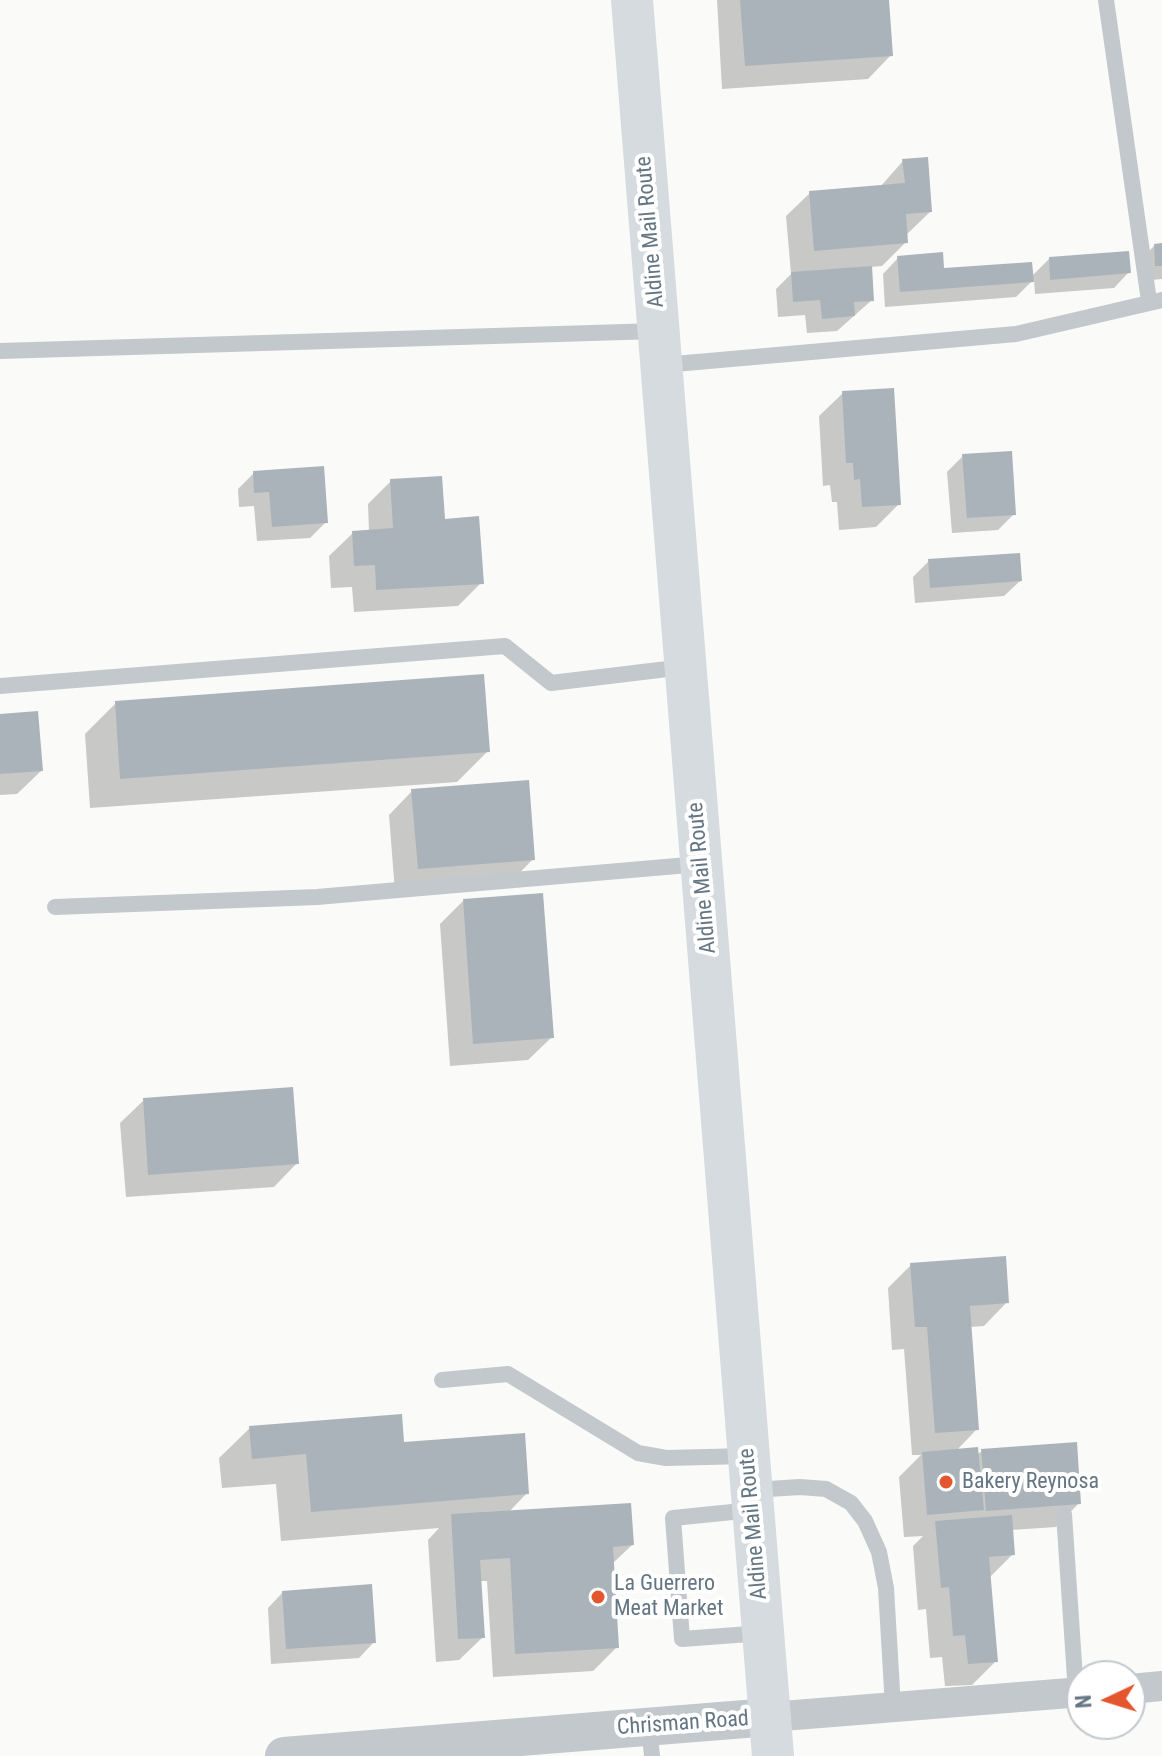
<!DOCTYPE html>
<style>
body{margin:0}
#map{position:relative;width:1162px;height:1756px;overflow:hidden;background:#fafaf8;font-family:"Roboto Condensed",sans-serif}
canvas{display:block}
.north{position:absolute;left:1066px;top:1660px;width:80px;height:80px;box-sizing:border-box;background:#fff;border:2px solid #c1c8cd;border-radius:50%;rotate:266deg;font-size:22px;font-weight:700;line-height:32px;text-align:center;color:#657683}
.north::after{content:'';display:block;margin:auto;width:28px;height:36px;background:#e4572e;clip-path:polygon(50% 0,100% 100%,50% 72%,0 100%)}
</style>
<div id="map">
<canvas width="1162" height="1756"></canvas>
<div class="north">N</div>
</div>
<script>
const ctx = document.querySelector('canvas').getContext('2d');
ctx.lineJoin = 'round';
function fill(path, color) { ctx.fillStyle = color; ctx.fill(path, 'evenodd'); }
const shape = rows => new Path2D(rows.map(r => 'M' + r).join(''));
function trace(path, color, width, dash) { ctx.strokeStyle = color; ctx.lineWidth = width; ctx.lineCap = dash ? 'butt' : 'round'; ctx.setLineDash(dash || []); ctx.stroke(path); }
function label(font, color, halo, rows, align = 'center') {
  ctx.font = font + ' "Roboto Condensed",sans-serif'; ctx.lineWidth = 8; ctx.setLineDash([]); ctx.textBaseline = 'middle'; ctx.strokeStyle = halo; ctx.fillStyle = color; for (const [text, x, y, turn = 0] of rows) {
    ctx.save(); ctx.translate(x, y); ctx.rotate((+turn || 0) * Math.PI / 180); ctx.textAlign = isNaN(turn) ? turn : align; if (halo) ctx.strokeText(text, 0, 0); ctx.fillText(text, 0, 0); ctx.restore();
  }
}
fill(shape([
 [717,0,887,0,891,55,868,79,722,89],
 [903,161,930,212,905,236,906,242,882,266,870,267,872,300,837,331,807,333,805,315,778,317,776,289,791,274,786,216,810,193,880,187],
 [1162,245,1162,279,1140,281,1139,261,1154,246],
 [898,258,943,270,1031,277,1049,259,1129,272,1114,288,1035,294,1034,279,1016,297,885,307,883,274],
 [843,393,899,504,876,527,839,530,837,502,832,502,830,485,823,486,819,416],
 [963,456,1014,514,998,530,952,533,947,472],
 [254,473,326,522,310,538,257,541,254,506,239,507,238,489],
 [391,481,443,521,481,583,458,606,354,612,352,587,331,588,329,556,353,533,369,532,368,504],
 [929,561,1020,581,1004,596,915,603,913,577],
 [116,703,488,751,457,782,90,808,85,734],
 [0,716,41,771,17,794,0,795],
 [412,791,533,859,510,883,395,892,389,815],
 [463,901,552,1037,528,1060,450,1066,440,924],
 [144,1100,297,1163,274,1187,126,1197,120,1123],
 [911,1265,1007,1302,984,1326,970,1327,977,1429,956,1451,977,1455,982,1451,1079,1503,1056,1527,1011,1530,1013,1554,989,1578,996,1661,972,1685,945,1686,942,1657,930,1658,926,1609,918,1610,913,1546,923,1536,904,1537,899,1477,921,1455,912,1455,904,1349,892,1350,888,1288],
 [250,1428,402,1445,527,1493,508,1513,632,1545,612,1564,617,1647,593,1671,493,1677,487,1581,479,1581,483,1637,459,1660,436,1662,428,1540,439,1528,281,1541,276,1484,222,1488,219,1458],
 [283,1592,374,1642,359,1658,271,1664,268,1608]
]), '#0003');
fill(shape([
 [740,0,889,0,893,56,745,66],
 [928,157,932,212,906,214,908,243,814,251,809,191,905,183,902,159],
 [1162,243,1162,266,1155,266,1154,244],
 [1129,251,1131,273,1050,280,1049,257],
 [943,252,944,268,1032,262,1034,282,900,292,897,256],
 [872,266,874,301,854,302,855,316,822,319,820,300,793,302,791,272],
 [894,388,901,505,862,507,860,479,854,480,853,463,846,463,842,391],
 [1012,451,1016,515,967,518,962,454],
 [324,466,328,523,272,527,269,492,254,493,253,471],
 [442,476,445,519,479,516,484,584,376,590,375,565,354,566,352,531,393,528,390,479],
 [1020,553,1022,581,930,588,928,559],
 [484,674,490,752,120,779,115,701],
 [38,711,43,771,0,774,0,714],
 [529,780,535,860,418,869,411,789],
 [543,893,554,1038,473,1044,463,899],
 [293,1087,299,1164,148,1175,143,1098],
 [1006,1256,1009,1303,970,1306,979,1430,935,1433,927,1327,915,1327,910,1263],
 [402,1414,404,1442,525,1433,529,1494,311,1512,306,1454,252,1459,249,1426],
 [1077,1442,1081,1504,986,1511,981,1449],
 [978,1447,984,1510,927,1515,922,1452],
 [631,1503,634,1545,613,1547,619,1648,515,1654,510,1558,480,1560,485,1638,458,1639,451,1514],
 [1012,1515,1015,1555,989,1557,998,1662,968,1664,965,1635,953,1636,949,1587,941,1588,935,1521],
 [372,1584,376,1643,286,1649,282,1591]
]), '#aab3b9');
trace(shape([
 [1106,0,1149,301],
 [0,351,657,331],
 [663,365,1016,334,1162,300],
 [0,686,505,646,551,683,684,667],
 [55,907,317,897,700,864],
 [442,1380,508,1374,638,1453,666,1458,747,1456],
 [753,1490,800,1487,826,1489,851,1503,865,1521,879,1552,886,1588,893,1707],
 [752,1510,673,1518,682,1639,763,1633],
 [1064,1514,1076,1693],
 [649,1727,652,1756]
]), '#c3c8cc', 16);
trace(shape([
 [1130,1689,1162,1686],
 [770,1717,1082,1692]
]), '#c3c8cc', 30);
trace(shape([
 [284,1756,770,1717]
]), '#c3c8cc', 38);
trace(shape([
 [632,0,773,1756]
]), '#d6dbdf', 42);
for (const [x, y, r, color] of [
 [946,1482,8,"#e4572e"],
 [598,1597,8,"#e4572e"]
]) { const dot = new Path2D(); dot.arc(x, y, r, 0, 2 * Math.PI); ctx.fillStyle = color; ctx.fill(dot); trace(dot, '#fff', 3); }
label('22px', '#657683', '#fff', [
 ["Aldine Mail Route",651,232,-95],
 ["Aldine Mail Route",703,878,-95],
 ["Aldine Mail Route",754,1524,-95],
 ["Chrisman Road",683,1724,-4]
]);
label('22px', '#657683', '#fff', [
 ["Bakery Reynosa",962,1482],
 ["La Guerrero",614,1584],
 ["Meat Market",614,1609]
], 'left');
</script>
